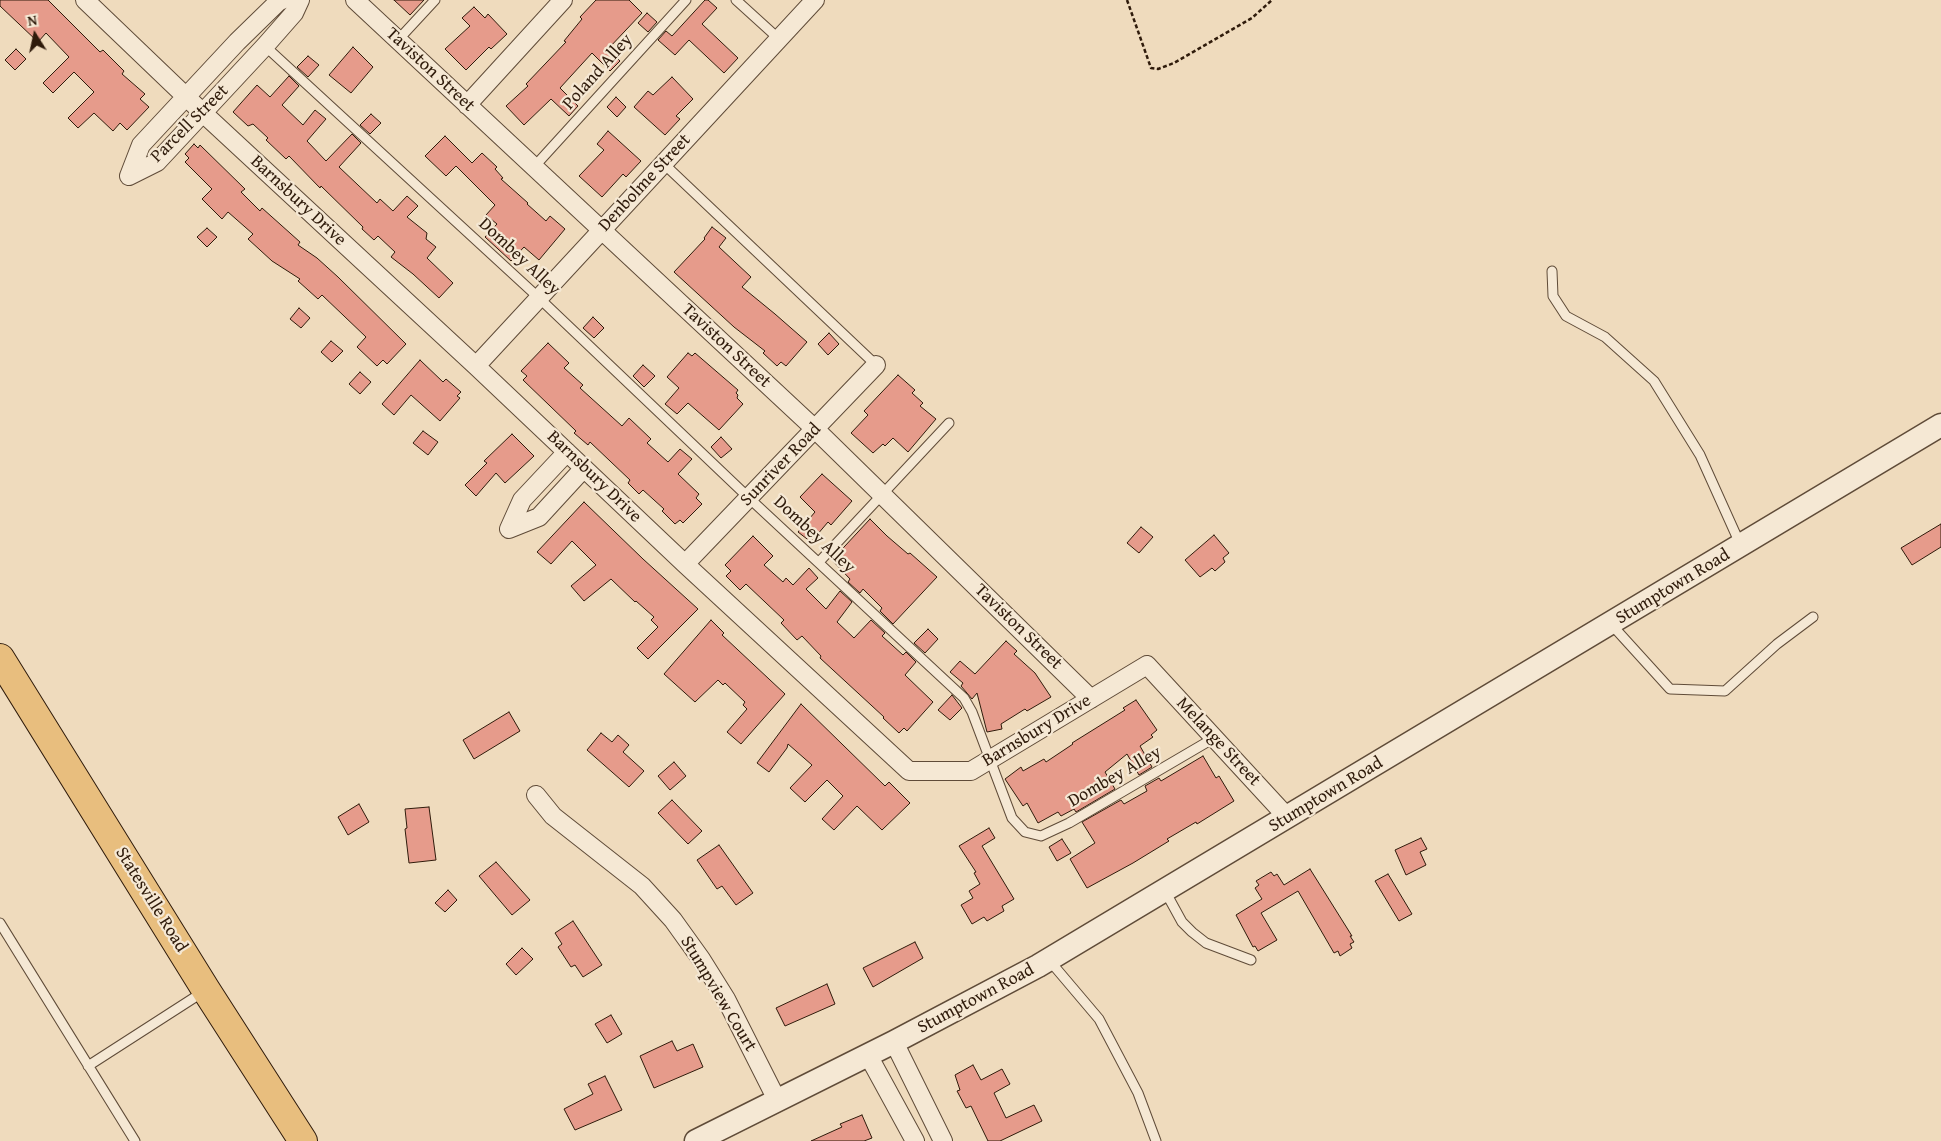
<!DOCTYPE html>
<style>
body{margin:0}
#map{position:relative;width:1941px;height:1141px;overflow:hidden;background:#efdbbd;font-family:"Gentium Book Plus",serif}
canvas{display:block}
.north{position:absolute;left:10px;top:10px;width:50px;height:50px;-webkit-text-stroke:4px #f5e8d4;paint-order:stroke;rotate:350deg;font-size:14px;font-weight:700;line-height:20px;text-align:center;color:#2f1b0b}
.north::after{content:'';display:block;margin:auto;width:18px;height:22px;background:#2f1b0b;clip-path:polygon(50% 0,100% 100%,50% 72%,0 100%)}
</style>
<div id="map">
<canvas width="1941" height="1141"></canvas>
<div class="north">N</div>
</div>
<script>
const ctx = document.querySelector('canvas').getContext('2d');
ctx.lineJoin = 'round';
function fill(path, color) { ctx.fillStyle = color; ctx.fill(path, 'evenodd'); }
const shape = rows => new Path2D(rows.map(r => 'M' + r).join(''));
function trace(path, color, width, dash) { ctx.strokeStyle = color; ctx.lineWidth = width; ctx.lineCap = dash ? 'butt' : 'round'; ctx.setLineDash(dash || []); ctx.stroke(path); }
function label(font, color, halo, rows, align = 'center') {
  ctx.font = font + ' "Gentium Book Plus",serif'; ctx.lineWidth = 4.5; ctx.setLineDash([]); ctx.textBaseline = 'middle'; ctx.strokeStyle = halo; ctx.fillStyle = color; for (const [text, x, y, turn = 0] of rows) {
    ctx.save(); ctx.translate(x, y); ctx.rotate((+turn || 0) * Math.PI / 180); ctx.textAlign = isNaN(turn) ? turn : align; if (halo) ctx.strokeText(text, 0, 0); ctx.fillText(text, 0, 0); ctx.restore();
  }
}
const building = shape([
 [0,0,48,0,100,52,103,50,124,71,122,74,145,94,140,99,149,107,127,130,120,123,113,131,94,113,78,128,68,118,94,92,74,72,53,93,43,83,69,57,46,33,38,42,0,6,0,0],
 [394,0,424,0,410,15,394,0],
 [596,0,629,0,642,13,608,49,620,61,610,71,592,53,560,88,578,106,569,116,551,99,524,125,506,106,528,86,526,84,566,42,564,41,582,19,580,17,596,0],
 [705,0,708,0,717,8,702,24,738,58,724,73,689,40,675,55,658,40,666,31,672,36,705,0],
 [474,7,485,18,488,14,507,34,491,49,489,47,466,70,445,49,470,26,462,18,474,7],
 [647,13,657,22,648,32,638,23,647,13],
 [353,47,373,67,351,93,329,75,353,47],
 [16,49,26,59,15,70,5,60,16,49],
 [308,56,319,65,308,77,297,67,308,56],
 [289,76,299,86,282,105,303,125,315,110,326,119,307,141,326,161,352,134,361,143,339,167,377,203,380,199,393,211,407,196,418,206,407,217,427,233,426,239,436,247,427,258,453,283,439,298,413,274,391,257,395,252,378,236,374,240,362,229,363,227,321,186,320,188,289,156,286,159,266,140,268,138,253,124,248,126,233,112,257,85,270,97,289,76],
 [672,77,693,99,676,116,680,119,665,135,634,107,648,91,653,95,672,77],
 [616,97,626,107,617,117,607,107,616,97],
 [371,114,381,123,370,134,360,125,371,114],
 [608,131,641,161,626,177,623,174,602,197,579,176,604,150,597,144,608,131],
 [445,136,472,163,482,153,497,167,495,169,503,178,501,179,528,203,527,204,546,221,550,216,565,229,539,260,524,247,511,261,485,237,497,224,486,215,495,205,456,166,446,176,425,156,445,136],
 [194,144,198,148,200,145,245,189,241,192,260,211,262,208,300,242,298,245,317,258,338,277,406,344,387,364,383,360,377,366,357,347,366,337,322,295,318,299,298,281,300,279,272,261,248,239,253,234,228,212,222,219,202,199,212,189,185,162,189,158,185,154,194,144],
 [712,227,726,238,719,247,751,277,742,287,775,314,807,342,786,366,781,362,777,366,763,353,765,351,734,327,674,272,705,239,704,238,712,227],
 [207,228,217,237,207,247,197,237,207,228],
 [299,308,310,318,301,328,290,319,299,308],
 [593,317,604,328,594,338,583,328,593,317],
 [829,333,839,344,828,355,818,344,829,333],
 [331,341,343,351,332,362,321,352,331,341],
 [548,343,569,363,564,368,583,385,580,388,622,426,629,418,651,439,647,443,668,462,680,449,692,459,678,474,699,494,696,498,702,504,683,523,680,520,675,524,662,511,664,509,643,490,639,494,628,483,630,480,590,442,588,445,574,433,576,431,523,380,527,376,521,371,548,343],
 [688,353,692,356,695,353,738,390,736,393,738,395,737,398,743,404,719,430,688,403,677,414,665,404,679,388,667,377,688,353],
 [420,360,443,382,446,379,461,392,457,396,460,398,440,421,411,395,394,415,382,404,420,360],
 [643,365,655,376,644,387,633,376,643,365],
 [360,372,371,382,360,394,349,384,360,372],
 [898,375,915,390,912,393,923,403,920,406,936,419,908,452,893,438,885,446,883,444,873,453,851,433,868,415,864,411,898,375],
 [423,431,438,442,428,455,413,443,423,431],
 [512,434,534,456,505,483,496,473,476,496,465,485,487,463,484,461,512,434],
 [721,437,732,449,721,458,711,447,721,437],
 [822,474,852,501,831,525,828,522,811,542,798,532,815,512,800,497,822,474],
 [584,502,643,559,698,609,648,659,637,648,658,627,651,620,654,617,636,601,635,602,611,579,584,601,571,586,596,565,572,541,551,564,537,552,584,502],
 [870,519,887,536,908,554,910,553,937,577,893,624,880,611,882,608,863,589,860,593,848,582,850,579,832,560,870,519],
 [1941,524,1941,547,1912,565,1901,548,1941,524],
 [1141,527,1153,537,1139,553,1127,543,1141,527],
 [1214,535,1229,553,1223,558,1225,562,1215,571,1212,568,1200,577,1185,560,1214,535],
 [753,536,773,556,764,565,783,582,786,578,793,585,809,568,818,578,806,589,826,609,840,591,852,602,837,622,854,638,871,620,885,633,882,636,903,655,906,652,916,662,905,675,933,702,907,731,904,728,899,733,883,718,884,717,820,658,821,656,802,636,797,640,781,623,784,620,746,584,740,590,726,576,731,571,725,565,753,536],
 [711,620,724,633,722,635,785,694,741,744,727,732,747,709,743,705,745,702,725,683,723,685,718,680,695,702,664,674,711,620],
 [928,629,938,639,925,653,914,643,928,629],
 [1006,641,1017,651,1014,654,1035,673,1051,697,1027,711,1025,709,1001,724,1002,729,987,732,977,693,972,699,961,686,963,683,950,672,960,661,975,674,1006,641],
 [952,695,962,708,950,720,938,710,952,695],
 [1136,700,1157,730,1151,735,1153,737,1140,746,1152,767,1139,775,1127,754,1105,772,1115,789,1076,812,1074,809,1061,816,1058,812,1038,823,1027,803,1023,806,1005,779,1021,767,1023,771,1044,759,1046,762,1073,744,1072,743,1125,710,1123,708,1136,700],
 [801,704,885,786,889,782,910,803,882,830,857,806,834,830,822,819,843,796,827,780,805,802,790,788,812,765,788,744,787,748,769,772,757,763,801,704],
 [509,712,520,731,474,759,463,740,509,712],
 [601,733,612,742,618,735,629,745,623,752,644,771,629,787,587,750,601,733],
 [1203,756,1216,778,1219,776,1234,801,1197,824,1196,822,1167,839,1169,841,1133,863,1087,888,1070,859,1095,843,1082,822,1121,800,1124,804,1147,791,1145,786,1159,778,1161,781,1203,756],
 [674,762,686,776,670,790,658,776,674,762],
 [672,800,702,831,688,844,658,813,672,800],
 [359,804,369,822,348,835,338,817,359,804],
 [429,807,436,860,409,863,405,829,407,828,405,809,429,807],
 [989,828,995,838,982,846,1014,899,1002,906,1004,911,987,921,984,917,972,924,961,905,973,898,969,891,980,884,974,873,976,872,959,846,989,828],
 [1421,838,1427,849,1420,852,1426,865,1406,875,1395,850,1421,838],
 [1062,839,1071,853,1057,861,1049,847,1062,839],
 [719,845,753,893,736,905,722,886,717,889,697,860,719,845],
 [496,862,530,900,512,915,479,876,496,862],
 [1310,869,1352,936,1350,936,1354,942,1350,944,1352,948,1340,956,1338,951,1334,953,1298,891,1261,913,1277,940,1258,951,1255,946,1253,947,1236,915,1262,899,1255,888,1259,885,1256,881,1271,872,1274,876,1277,874,1284,885,1310,869],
 [1388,874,1412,914,1399,921,1375,881,1388,874],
 [448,890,457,900,445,912,435,903,448,890],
 [573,921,602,965,583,977,575,965,571,967,558,947,562,944,555,933,573,921],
 [915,942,923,958,873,987,863,968,915,942],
 [522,948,533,959,516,975,506,964,522,948],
 [827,984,835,1004,785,1026,776,1008,827,984],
 [611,1015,622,1034,607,1043,595,1024,611,1015],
 [672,1041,677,1051,693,1044,703,1067,654,1088,640,1056,672,1041],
 [973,1065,981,1080,1002,1069,1010,1084,994,1093,1006,1118,1034,1105,1042,1121,1000,1141,988,1141,971,1106,966,1108,957,1091,960,1090,955,1075,973,1065],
 [605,1076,622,1110,575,1130,564,1109,593,1094,588,1084,605,1076],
 [862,1115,872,1138,864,1141,811,1141,842,1127,840,1124,862,1115]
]);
fill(building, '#e69b8b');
trace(building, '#2f1b0b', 1);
const service = shape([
 [736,0,779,39],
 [398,40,435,0],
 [265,46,539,298,749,498,964,698,972,712,1012,818,1025,832,1041,836,1069,823,1214,738],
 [663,163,876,365],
 [534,167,686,0],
 [1552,271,1553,296,1566,316,1605,337,1654,381,1700,455,1741,546],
 [819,562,949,423],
 [1611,624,1670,689,1725,691,1777,644,1813,617],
 [1165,891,1182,922,1192,932,1206,943,1251,960],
 [0,923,135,1141],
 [1049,960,1099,1019,1138,1093,1156,1141],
 [88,1066,203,992]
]);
const minor = shape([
 [85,0,203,113,476,366,685,564,909,771,971,771,1147,665,1288,818],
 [355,0,815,429,1091,699],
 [467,105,563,0],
 [129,176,157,162,265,46,294,13,300,0],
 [129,176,141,145,237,42,278,2,282,0],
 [476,366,815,0],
 [567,452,522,500,509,529,539,517,584,468],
 [685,564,876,365],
 [536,795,553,816,642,886,673,920,701,959,726,999,777,1100],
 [894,1042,943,1141],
 [868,1055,915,1141]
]);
const tertiary = shape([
 [696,1141,894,1042,1038,966,1941,425]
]);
const primary = shape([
 [0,658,206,990,303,1141]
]);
trace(service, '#5f4b38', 11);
trace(minor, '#5f4b38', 20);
trace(tertiary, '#5f4b38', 25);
trace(primary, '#2f1b0b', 30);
trace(shape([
 [1127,0,1151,68,1158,69,1174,63,1252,18,1272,0]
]), '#2f1b0b', 2.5, [4, 2.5]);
trace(service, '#f5e8d4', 9);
trace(minor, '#f5e8d4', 18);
trace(tertiary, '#f5e8d4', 22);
trace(primary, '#e8be7e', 28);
label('18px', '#2f1b0b', '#f5e8d4', [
 ["Taviston Street",430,70,43],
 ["Poland Alley",598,72,-48],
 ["Parcell Street",190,124,-45],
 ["Denbolme Street",645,183,-47],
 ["Barnsbury Drive",298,201,43],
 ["Dombey Alley",519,257,43],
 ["Taviston Street",726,346,43],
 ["Sunriver Road",781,465,-46],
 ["Barnsbury Drive",594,477,44],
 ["Dombey Alley",814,535,43],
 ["Stumptown Road",1673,587,-31],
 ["Taviston Street",1018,627,44],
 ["Barnsbury Drive",1037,731,-31],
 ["Melange Street",1218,742,47],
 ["Dombey Alley",1115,777,-30],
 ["Stumptown Road",1326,795,-31],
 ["Statesville Road",151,900,58],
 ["Stumpview Court",718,994,59],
 ["Stumptown Road",976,999,-28]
]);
</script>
